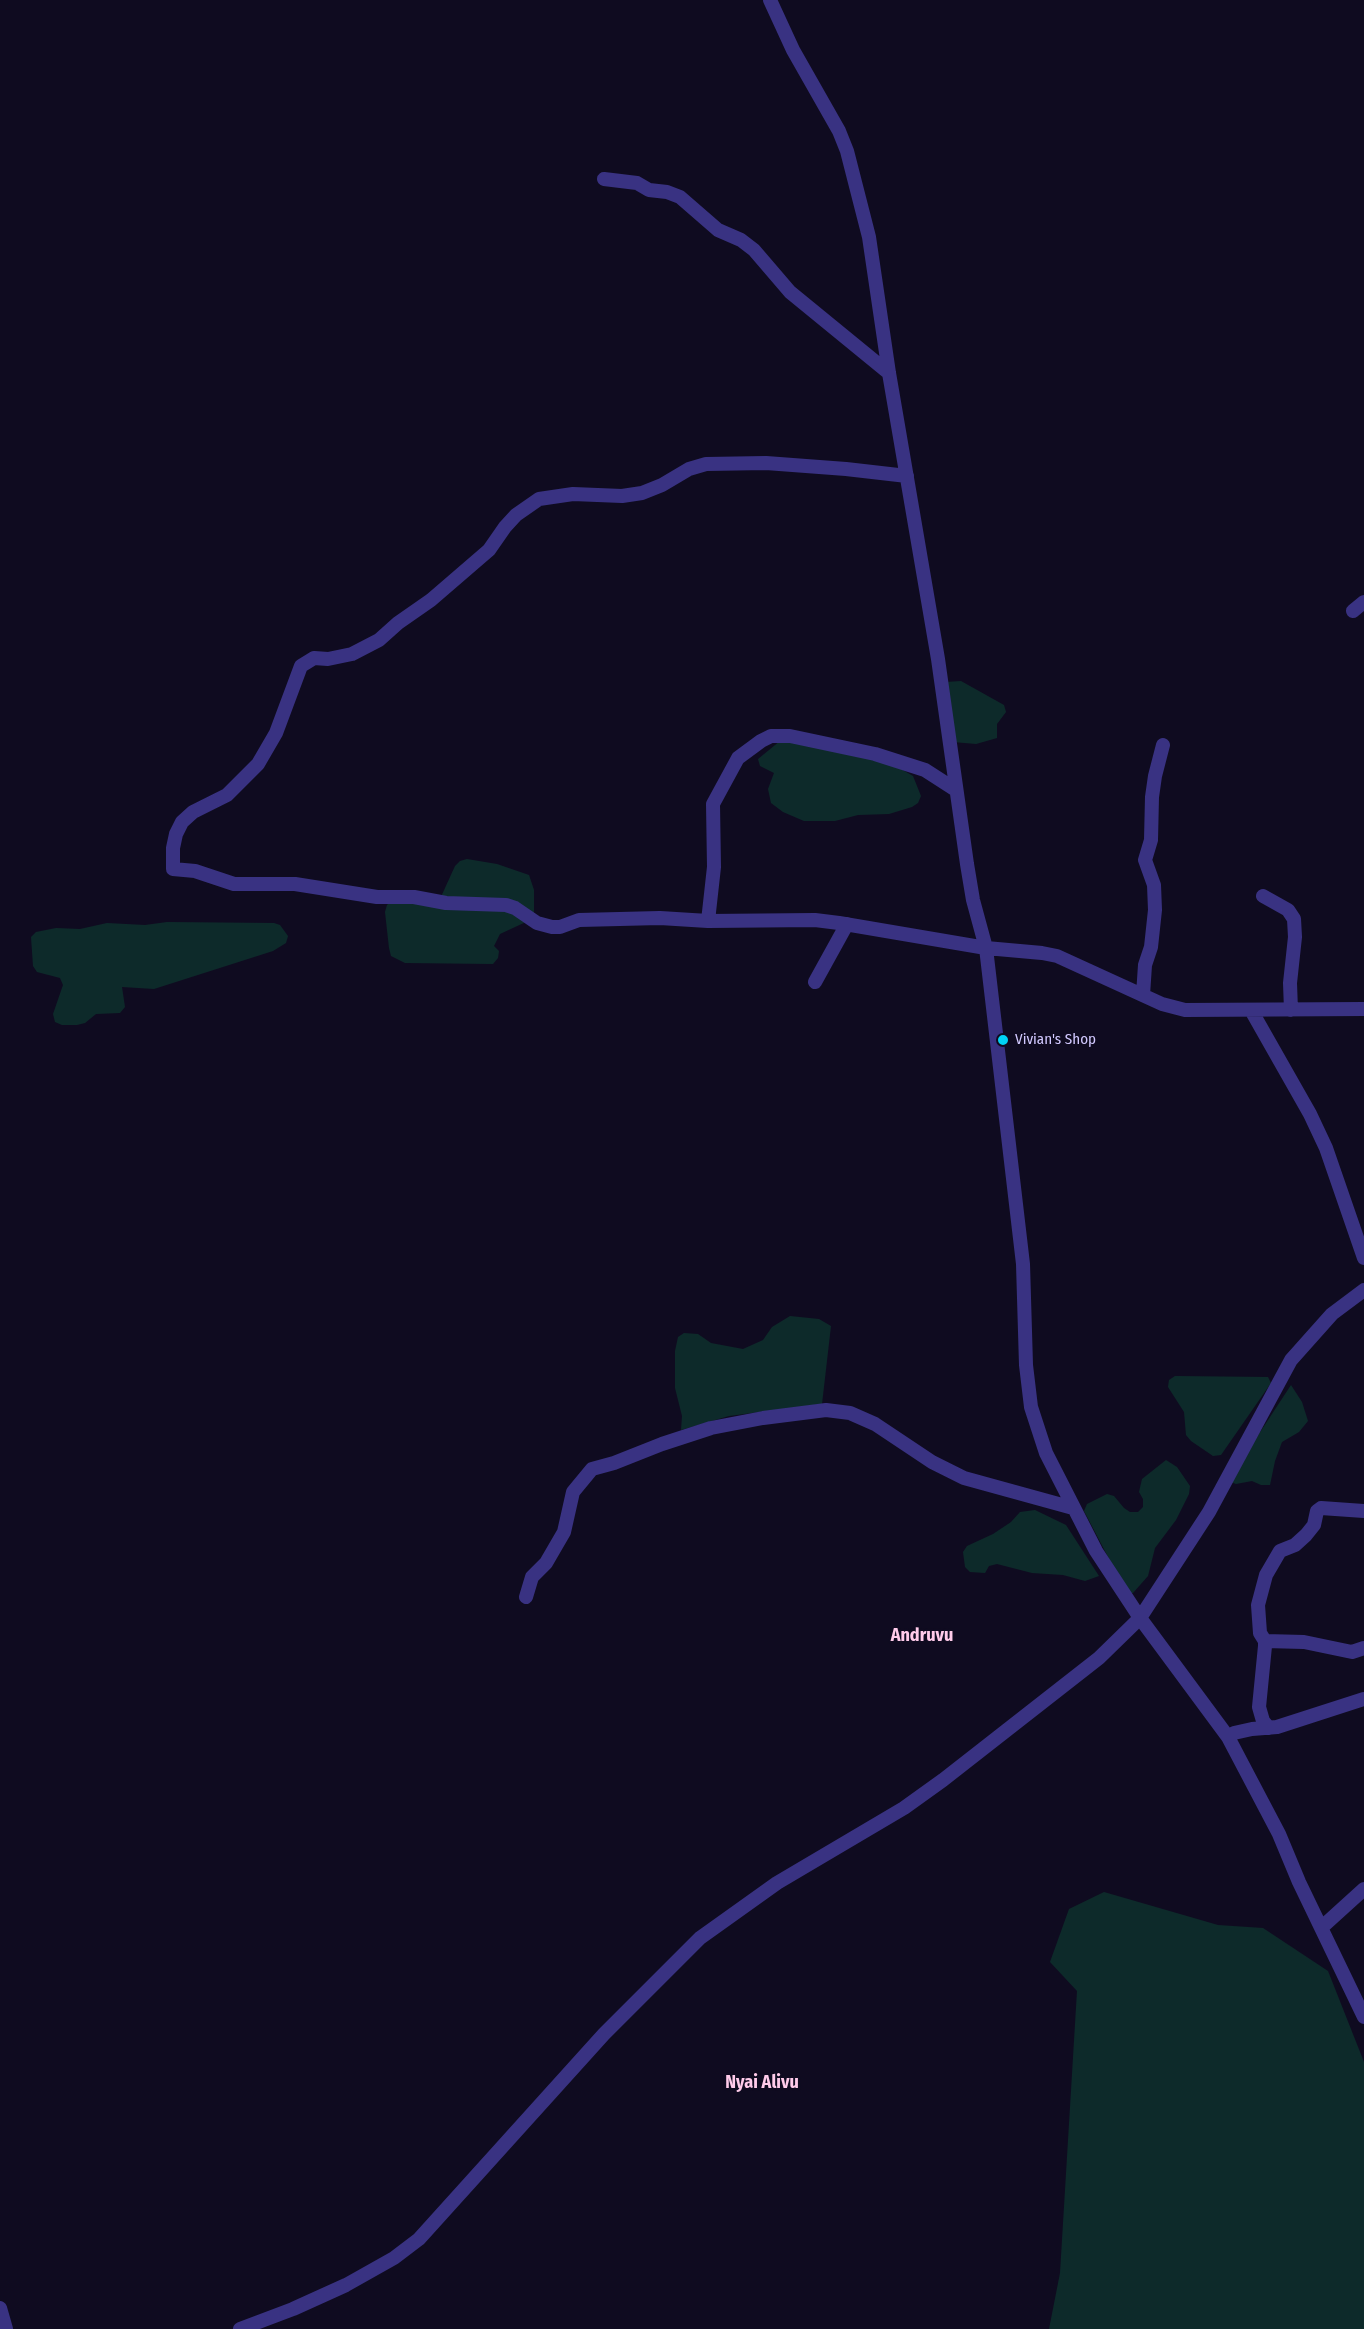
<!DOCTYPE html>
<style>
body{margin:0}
canvas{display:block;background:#0f0b20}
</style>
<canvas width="1364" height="2329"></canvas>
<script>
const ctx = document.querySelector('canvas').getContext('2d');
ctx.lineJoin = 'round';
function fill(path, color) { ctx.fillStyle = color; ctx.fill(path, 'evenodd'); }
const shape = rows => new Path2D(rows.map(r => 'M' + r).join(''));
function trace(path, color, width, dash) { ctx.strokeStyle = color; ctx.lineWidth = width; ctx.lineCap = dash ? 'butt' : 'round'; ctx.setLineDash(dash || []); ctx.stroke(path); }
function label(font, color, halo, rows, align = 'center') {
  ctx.font = font + ' "Fira Sans Condensed",sans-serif'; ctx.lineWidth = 5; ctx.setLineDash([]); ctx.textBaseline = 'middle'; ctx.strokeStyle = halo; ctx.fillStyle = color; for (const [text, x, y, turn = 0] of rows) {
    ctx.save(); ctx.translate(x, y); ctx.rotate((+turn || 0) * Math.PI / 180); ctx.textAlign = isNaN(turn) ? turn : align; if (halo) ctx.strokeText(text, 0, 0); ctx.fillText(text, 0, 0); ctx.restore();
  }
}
fill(shape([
 [961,681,1004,705,1006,712,997,724,997,738,976,744,953,742,946,682],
 [794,740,889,762,913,776,921,796,918,803,912,807,889,814,858,815,835,821,804,821,783,812,771,803,768,789,774,773,760,766,758,759,780,741],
 [467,859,497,864,529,875,534,890,534,916,528,921,500,934,494,946,499,951,498,958,493,964,405,963,391,956,389,948,385,912,387,905,392,900,440,899,455,866,460,861],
 [167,922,274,923,280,925,288,936,286,943,273,951,154,989,122,987,125,1007,120,1013,96,1014,85,1023,77,1025,62,1025,55,1022,53,1014,63,985,60,978,37,972,33,966,31,937,36,932,56,928,80,929,107,923,145,925],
 [790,1316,819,1319,831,1326,822,1404,729,1416,681,1430,682,1416,675,1388,675,1351,678,1337,684,1333,698,1334,711,1343,743,1349,763,1340,772,1327],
 [1175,1376,1268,1377,1271,1383,1221,1455,1213,1456,1191,1441,1186,1435,1184,1412,1168,1387,1169,1380],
 [1291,1385,1302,1402,1308,1421,1299,1432,1282,1442,1275,1461,1270,1485,1261,1485,1252,1481,1236,1484,1228,1481],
 [1166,1460,1177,1467,1190,1486,1189,1494,1176,1520,1155,1548,1148,1576,1133,1593,1127,1593,1084,1511,1087,1504,1107,1494,1114,1496,1124,1508,1130,1512,1138,1512,1143,1507,1143,1499,1139,1492,1142,1479],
 [1035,1510,1066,1525,1099,1576,1085,1581,1063,1575,1032,1573,997,1564,989,1566,985,1573,970,1572,965,1567,963,1552,967,1546,993,1534,1011,1522,1020,1512],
 [1104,1892,1218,1925,1263,1928,1328,1971,1364,2062,1364,2329,1049,2329,1060,2273,1077,1991,1050,1962,1069,1909]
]), '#0d2a2a');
trace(shape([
 [770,0,793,50,839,131,847,151,869,237,889,373,938,659,967,864,973,900,986,948,1023,1264,1026,1365,1031,1407,1046,1453,1096,1551,1140,1618,1228,1737,1279,1834,1299,1882,1364,2017],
 [604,179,637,183,649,190,667,192,680,197,718,230,741,240,754,250,790,292,889,373],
 [907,476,846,469,766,463,706,464,689,469,662,485,642,493,622,496,573,494,539,499,516,515,505,527,489,550,431,600,398,623,379,640,352,654,328,659,314,658,301,666,276,733,258,764,227,795,193,812,182,822,176,834,173,848,173,869,195,871,234,884,295,884,377,897,414,897,446,903,506,905,515,908,537,923,552,927,560,927,579,920,660,918,708,921,815,920,839,923,986,948,1042,953,1057,956,1162,1004,1185,1010,1364,1009],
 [1353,611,1364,602],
 [1263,896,1288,910,1294,919,1295,937,1290,983,1291,1010],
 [708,921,714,867,713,804,738,758,761,741,771,736,790,736,875,754,925,770,956,790],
 [815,982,847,924],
 [1143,995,1145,965,1151,947,1155,910,1154,885,1145,860,1151,840,1152,797,1155,776,1163,745],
 [1251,1010,1310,1114,1326,1148,1364,1258],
 [526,1597,532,1577,546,1563,564,1532,573,1492,592,1469,614,1463,662,1444,711,1428,763,1418,826,1410,850,1413,875,1424,932,1462,964,1478,1073,1508],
 [1265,1641,1304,1642,1352,1652,1364,1648],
 [1269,1728,1263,1721,1259,1707,1265,1646,1265,1641,1260,1633,1258,1605,1266,1575,1280,1551,1295,1545,1306,1535,1314,1525,1317,1511,1321,1508,1364,1511],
 [1228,1737,1234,1733,1252,1729,1277,1727,1364,1699],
 [1321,1928,1364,1889],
 [0,2308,6,2329],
 [240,2329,293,2309,346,2285,394,2258,419,2239,604,2034,700,1938,777,1883,904,1808,943,1780,1099,1658,1140,1618,1209,1512,1291,1360,1332,1314,1364,1290]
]), '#393282', 14);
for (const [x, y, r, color] of [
 [1003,1040,6,"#00d2f4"]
]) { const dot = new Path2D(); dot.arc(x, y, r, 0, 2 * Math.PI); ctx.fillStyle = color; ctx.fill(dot); trace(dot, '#0f0b20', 2); }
label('15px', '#d2c9ff', '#0f0b20', [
 ["Vivian's Shop",1015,1040]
], 'left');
label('bold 18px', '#ffcbea', '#0f0b20', [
 ["Andruvu",922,1636],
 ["Nyai Alivu",762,2083]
]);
</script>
